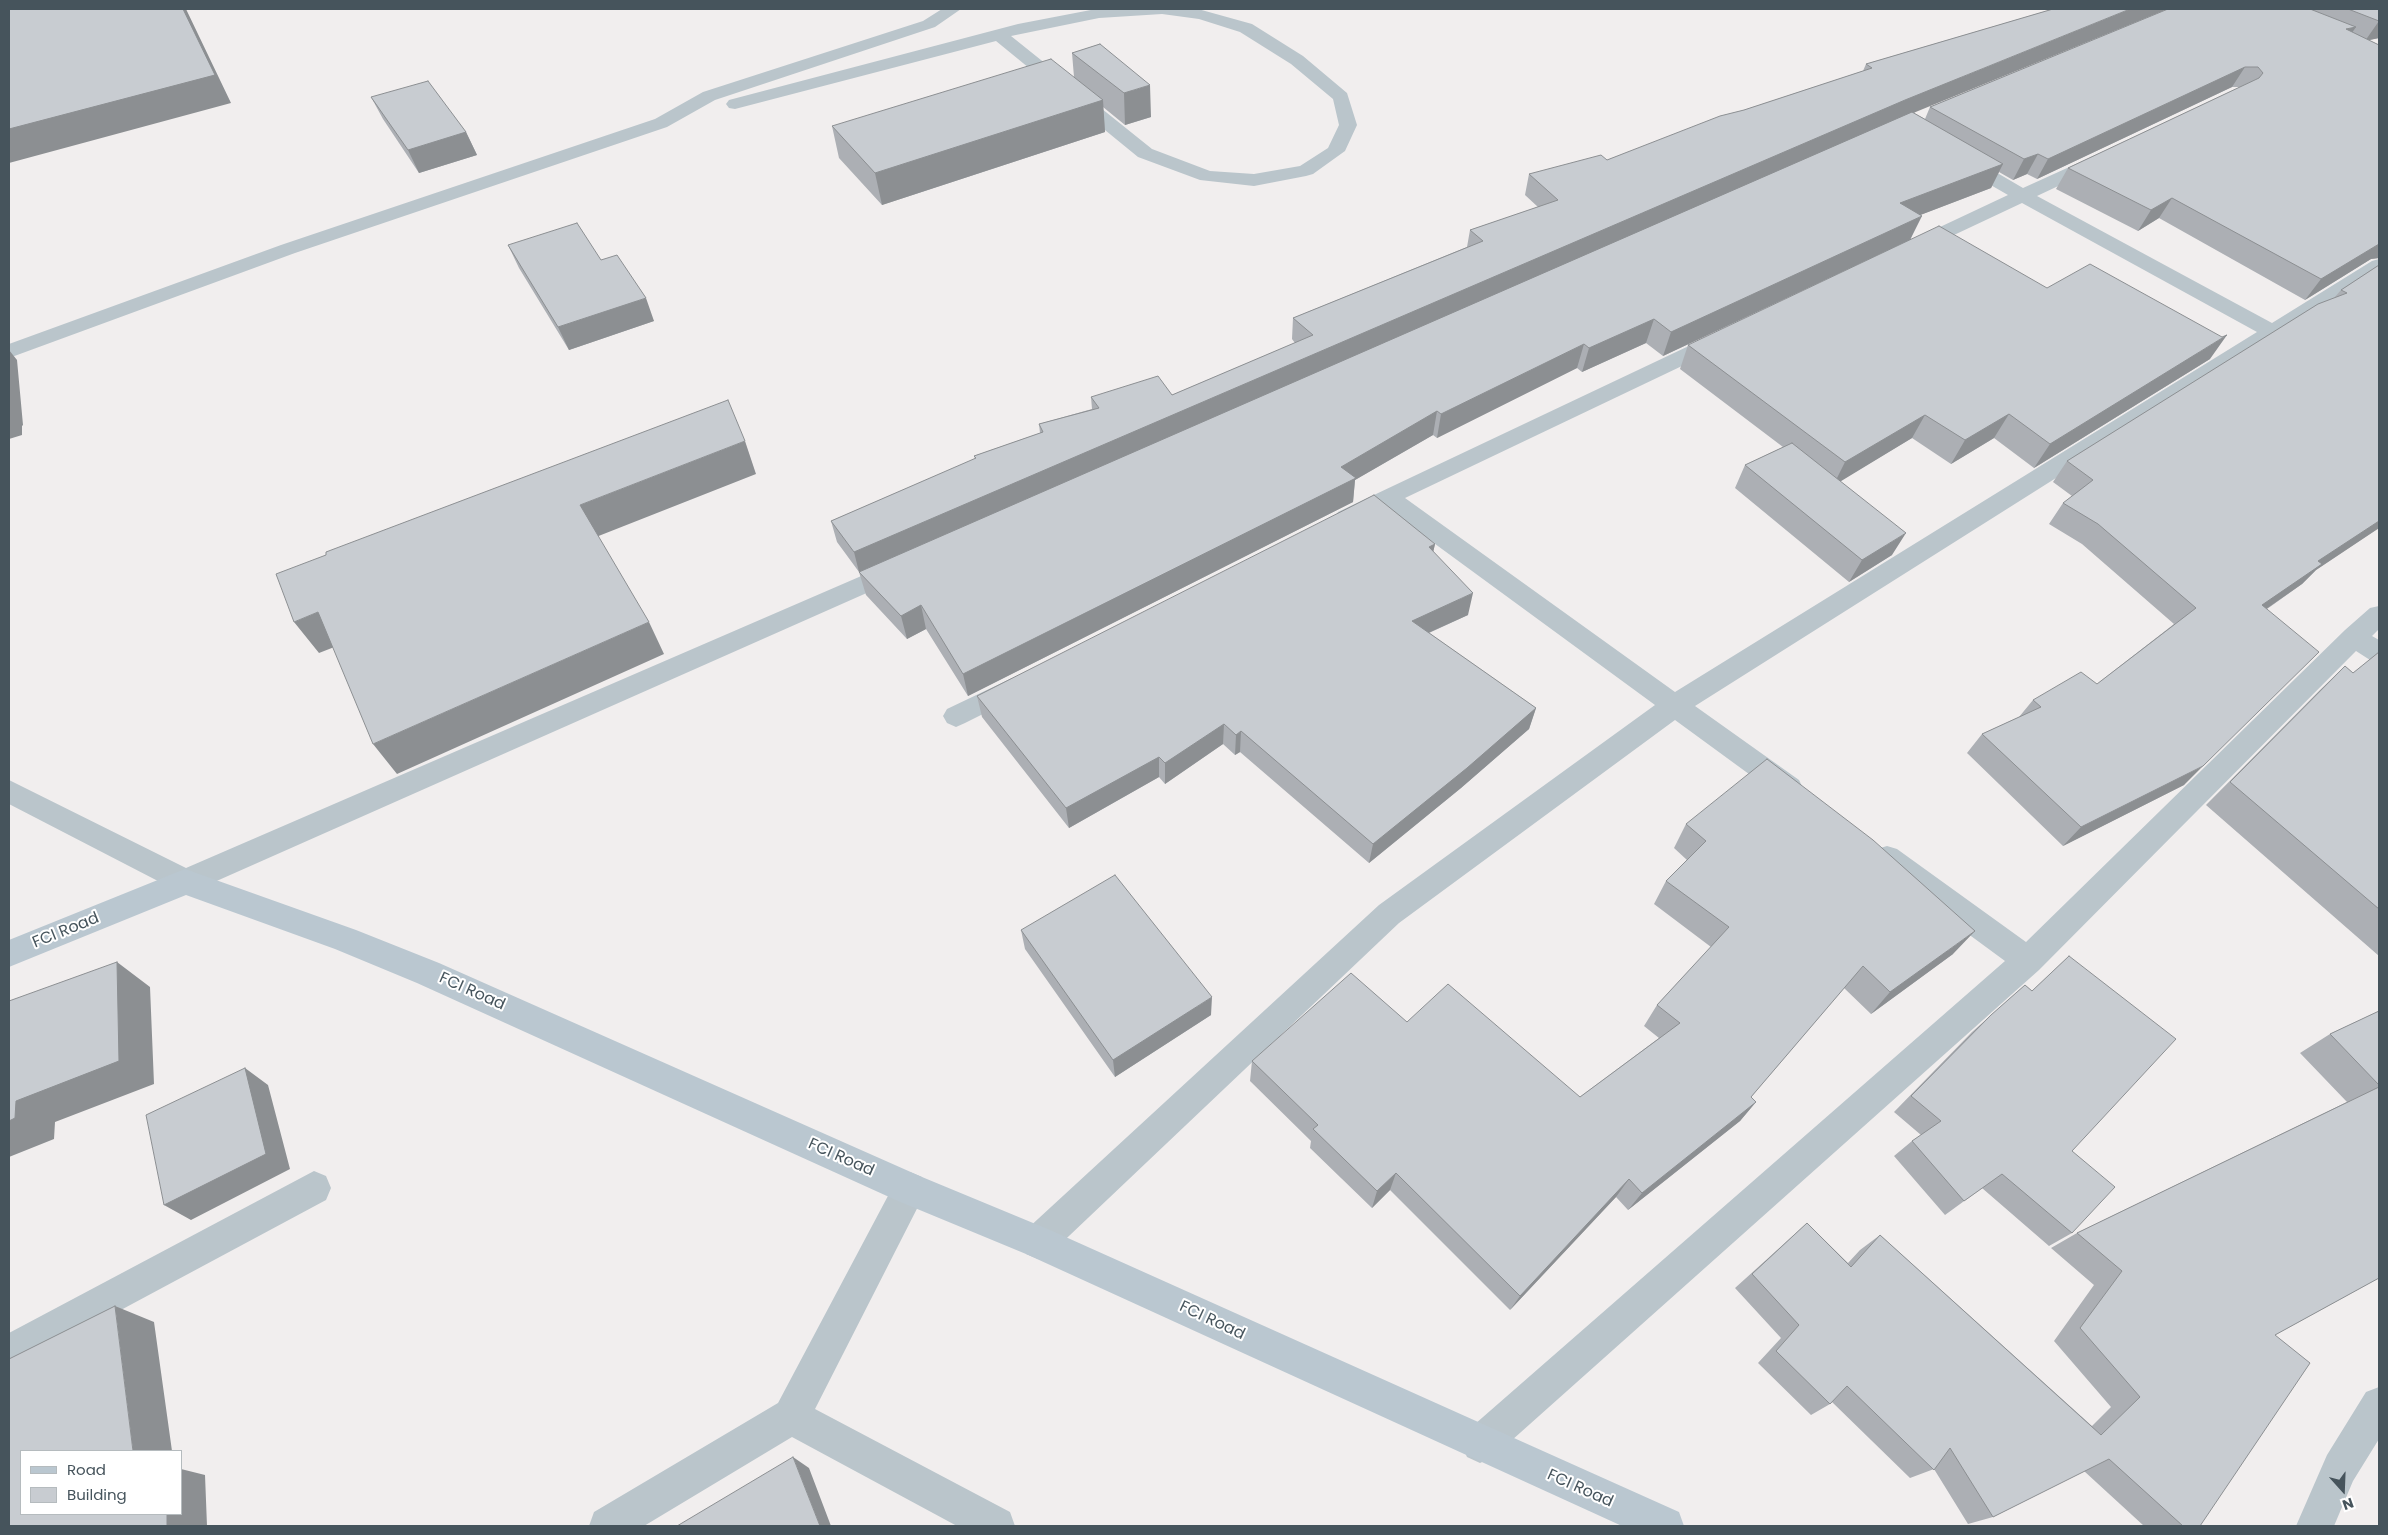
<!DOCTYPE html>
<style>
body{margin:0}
#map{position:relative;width:2388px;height:1535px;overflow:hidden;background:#f1eeee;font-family:Poppins,sans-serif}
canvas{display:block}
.frame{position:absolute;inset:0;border:10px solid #46545c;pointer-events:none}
.legend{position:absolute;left:20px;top:1450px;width:162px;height:65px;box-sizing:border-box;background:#fff;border:1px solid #b5bbbe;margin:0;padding:6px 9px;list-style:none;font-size:15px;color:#46545c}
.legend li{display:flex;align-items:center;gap:10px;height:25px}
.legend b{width:25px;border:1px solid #b5bbbe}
.north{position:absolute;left:2318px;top:1465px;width:50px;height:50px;-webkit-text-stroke:4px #fff;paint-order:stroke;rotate:160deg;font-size:14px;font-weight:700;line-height:20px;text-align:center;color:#46545c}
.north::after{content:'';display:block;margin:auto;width:18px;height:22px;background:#46545c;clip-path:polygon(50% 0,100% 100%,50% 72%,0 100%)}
</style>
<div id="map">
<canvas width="2388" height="1535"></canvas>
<div class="frame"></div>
<ul class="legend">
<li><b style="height:6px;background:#bac7d0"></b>Road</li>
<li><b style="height:14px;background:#c8ccd1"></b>Building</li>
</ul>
<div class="north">N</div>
</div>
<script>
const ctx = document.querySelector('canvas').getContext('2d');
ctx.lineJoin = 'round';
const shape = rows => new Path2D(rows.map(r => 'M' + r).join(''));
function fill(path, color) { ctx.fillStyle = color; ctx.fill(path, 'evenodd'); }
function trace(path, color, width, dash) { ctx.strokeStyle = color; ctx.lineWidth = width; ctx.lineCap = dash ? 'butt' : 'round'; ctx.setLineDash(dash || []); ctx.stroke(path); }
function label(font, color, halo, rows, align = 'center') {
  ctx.font = font + ' Poppins,sans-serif'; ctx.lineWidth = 4; ctx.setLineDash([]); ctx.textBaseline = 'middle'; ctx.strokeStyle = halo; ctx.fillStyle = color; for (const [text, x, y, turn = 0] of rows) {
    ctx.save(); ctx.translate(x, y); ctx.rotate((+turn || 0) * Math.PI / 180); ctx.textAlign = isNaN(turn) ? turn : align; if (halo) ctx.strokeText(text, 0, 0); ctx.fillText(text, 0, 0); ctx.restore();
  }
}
fill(shape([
 [942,9,961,9,935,27,715,100,667,127,295,253,9,358,9,344,281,245,655,119,703,92,923,21,942,9],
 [1096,9,1198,9,1252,24,1303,56,1347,93,1357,125,1345,151,1313,174,1306,176,1254,186,1200,180,1138,157,996,41,735,109,729,108,726,104,729,100,1018,24,1096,9],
 [1162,14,1199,19,1240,32,1291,64,1333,99,1339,125,1328,148,1300,166,1254,174,1210,171,1152,149,1011,36,1099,18,1162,14],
 [2098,154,2105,156,2107,160,2105,164,2037,196,2272,323,2372,261,2379,259,2379,274,1695,706,1799,780,1803,788,1799,796,1789,799,1779,796,1675,720,1399,923,1050,1254,1038,1259,1026,1254,1021,1242,1026,1230,1379,905,1655,705,1386,508,1346,526,1338,524,1334,518,1338,512,1712,335,1719,333,1726,335,1730,340,1726,345,1405,498,1675,692,2257,332,2022,203,1920,251,1913,253,1906,251,1903,247,1906,243,2008,195,1956,165,1954,161,1956,157,1970,157,2023,188,2098,154],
 [896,561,905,564,908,570,905,576,185,895,9,804,9,780,186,868,896,561],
 [2379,606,2379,629,2372,636,2379,640,2379,663,2370,660,2356,651,2039,970,1493,1457,1480,1463,1467,1457,1461,1444,1467,1431,2005,961,1877,867,1873,858,1877,849,1887,846,1897,849,2026,942,2345,630,2370,608,2379,606],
 [1012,678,1021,681,1025,688,1021,695,965,723,956,727,947,723,943,716,947,709,1012,678],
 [314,1171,326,1176,331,1188,326,1200,9,1370,9,1333,314,1171],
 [910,1172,922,1177,927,1189,815,1409,1010,1512,1015,1526,957,1526,792,1437,644,1526,589,1526,594,1512,778,1403,898,1177,910,1172],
 [2379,1387,2379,1439,2353,1481,2334,1526,2296,1526,2327,1455,2366,1392,2379,1387]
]), '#bac5cb');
fill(shape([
 [185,869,356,930,439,963,922,1177,1050,1230,1679,1512,1684,1526,1622,1526,1026,1254,898,1201,417,983,335,949,186,895,9,967,9,940,185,869]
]), '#bac7d0');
fill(shape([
 [2053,9,1914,113,1925,119,1930,107,2168,9,2379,9,2379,38,2369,40,2379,45,2379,258,2371,259,2305,300,2159,218,2138,231,2056,189,2068,168,2240,87,2232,87,2037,179,2027,174,2013,180,1999,172,1991,188,1920,215,1910,240,1663,356,1646,343,1582,372,1577,368,1437,438,1433,435,1355,480,1353,502,968,696,926,629,907,639,866,595,859,572,837,542,831,521,975,459,974,456,1040,433,1039,424,1092,409,1091,397,1172,395,1295,343,1292,339,1293,318,1467,247,1470,230,1538,207,1525,195,1529,174,1607,160,1744,110,1863,71,1866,64],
 [1100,44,1151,117,1125,125,1103,107,1105,132,882,205,839,158,832,126,1074,77,1072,53],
 [371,97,466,132,477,155,419,173,383,119],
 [508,245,601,260,654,321,569,350,519,268],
 [2379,265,2379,528,2316,570,2302,584,2267,609,2184,785,2063,846,1967,753,1982,734,2019,717,2033,700,2097,684,2174,624,2082,544,2049,524,2063,503,2072,496,2053,482,2067,461,2334,298,2341,290],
 [2047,288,2210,359,2034,468,1994,438,1951,464,1912,438,1840,481,1892,555,1849,582,1735,488,1745,465,1783,447,1680,369,1688,345],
 [1435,544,1433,552,1468,615,1429,633,1536,708,1529,729,1461,788,1369,863,1240,752,1235,755,1223,744,1165,784,1159,777,1069,828,982,717,977,696],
 [2379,652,2379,956,2206,805,2320,690,2345,666,2353,673],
 [1686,824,1953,954,1871,1014,1844,988,1751,1097,1756,1102,1740,1121,1628,1210,1616,1197,1510,1310,1390,1190,1372,1208,1310,1148,1311,1141,1250,1081,1252,1061,1407,1022,1580,1097,1659,1038,1644,1026,1657,1005,1711,947,1654,904,1666,881,1687,860,1674,848],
 [1021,930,1211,1015,1115,1077,1025,949],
 [2069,956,2072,1151,2072,1233,2049,1246,1982,1188,1945,1215,1894,1156,1912,1141,1921,1135,1894,1112,1972,1032,2025,985,2032,991],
 [2379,1011,2379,1278,2275,1335,2200,1526,2144,1526,2084,1471,1993,1517,1968,1524,1934,1469,1910,1478,1832,1402,1830,1404,1811,1415,1758,1363,1781,1338,1735,1288,1807,1223,1848,1263,1860,1250,1880,1235,2092,1426,2111,1407,2054,1341,2094,1285,2051,1248,2077,1233,2347,1102,2300,1053,2330,1034]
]), '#acafb4');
fill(shape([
 [183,9,186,9,231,103,9,163,9,129],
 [2130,9,2168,9,1896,120,859,572,854,552,1905,100],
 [2379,21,2379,38,2365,41],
 [2356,27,2342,47,2346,29],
 [2245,67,2232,87,2037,179,2048,159],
 [1150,85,1151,117,1125,125,1124,93],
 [1103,100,1105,132,882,205,875,173],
 [466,132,477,155,419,173,408,150],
 [2038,154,2027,174,2013,180,2024,159],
 [2003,164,1991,188,1889,227,1900,203],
 [2172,198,2159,218,2138,231,2151,210],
 [1922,216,1910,240,1663,356,1671,332],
 [2379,244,2379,258,2371,259,2305,300,2321,279],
 [646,298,654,321,569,350,558,327],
 [1654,319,1646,343,1582,372,1589,348],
 [2227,335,2210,359,2034,468,2050,444],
 [1584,344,1577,368,1437,438,1441,414],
 [9,350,17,360,23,425,22,426,22,435,9,439],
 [1437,411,1433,435,1355,480,1353,502,968,696,963,674,1341,467],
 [2009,414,1994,438,1951,464,1965,440],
 [1925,415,1912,438,1833,486,1845,462],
 [745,441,756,474,596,537,580,505],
 [2379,521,2379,528,2316,570,2302,584,2243,625,2262,605,2318,561],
 [1906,533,1892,555,1849,582,1862,560],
 [1435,544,1430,566,1429,547],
 [1473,593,1468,615,1408,642,1412,621],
 [921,605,926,629,907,639,901,616],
 [318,612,342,644,319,653,294,622],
 [649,622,664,654,397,774,373,744],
 [1536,708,1529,729,1461,788,1369,863,1373,844],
 [1224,724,1223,744,1165,784,1165,763],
 [1241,731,1240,752,1235,755,1236,735],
 [1159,757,1159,777,1069,828,1066,808],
 [2203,766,2184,785,2063,846,2081,827],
 [1975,931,1953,954,1871,1014,1890,992],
 [117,962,150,987,154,1084,55,1122,54,1139,9,1157,9,1121,16,1101],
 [1212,997,1211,1015,1115,1077,1113,1060],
 [245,1068,268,1085,290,1169,191,1220,164,1205],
 [1756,1102,1740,1121,1628,1210,1642,1193],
 [1396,1173,1390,1190,1372,1208,1377,1191],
 [1629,1179,1616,1197,1510,1310,1520,1296],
 [115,1306,154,1322,172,1451,133,1451],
 [793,1457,809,1468,831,1526,820,1526],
 [181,1469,205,1475,207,1526,167,1526,167,1514,181,1514]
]), '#8c8f92');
const building = shape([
 [9,9,183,9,215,75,9,129,9,9],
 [2053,9,2130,9,1905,100,854,552,831,521,976,458,974,456,1043,432,1039,424,1099,408,1091,397,1158,376,1172,395,1313,335,1293,318,1483,241,1470,230,1558,200,1529,174,1601,155,1607,160,1720,116,1744,110,1872,68,1866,64,2053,9],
 [2168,9,2310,9,2356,27,2346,29,2379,45,2379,244,2321,279,2172,198,2151,210,2068,168,2259,78,2263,73,2258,67,2245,67,2048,159,2038,154,2024,159,1930,107,2168,9],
 [2348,9,2379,9,2379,21,2348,9],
 [1100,44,1150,85,1124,93,1072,53,1100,44],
 [1051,59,1103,100,875,173,832,126,1051,59],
 [428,81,466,132,408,150,371,97,428,81],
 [1912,112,2003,164,1900,203,1922,216,1671,332,1654,319,1589,348,1584,344,1441,414,1437,411,1341,467,1356,478,963,674,921,605,901,616,859,572,1912,112],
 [577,223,601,260,617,255,646,298,558,327,508,245,577,223],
 [1939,226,2047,288,2090,264,2222,337,2227,335,2050,444,2009,414,1965,440,1925,415,1845,462,1688,345,1939,226],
 [2379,265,2379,521,2318,561,2322,564,2262,605,2319,652,2203,766,2081,827,1982,734,2041,707,2033,700,2081,672,2097,684,2196,608,2098,524,2063,503,2093,480,2067,461,2318,304,2347,293,2341,290,2379,265],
 [728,400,745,441,580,505,649,622,373,744,318,612,294,622,276,574,326,555,326,552,728,400],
 [1792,443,1906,533,1862,560,1745,465,1792,443],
 [1374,495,1435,544,1429,547,1473,593,1412,621,1536,708,1467,768,1373,844,1241,731,1236,735,1224,724,1165,763,1159,757,1066,808,977,696,1374,495],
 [2379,652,2379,909,2230,782,2345,666,2353,673,2379,652],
 [1767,759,1873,840,1975,931,1890,992,1863,966,1751,1097,1756,1102,1642,1193,1629,1179,1520,1296,1396,1173,1377,1191,1313,1129,1318,1125,1252,1061,1351,973,1407,1022,1448,984,1580,1097,1680,1023,1657,1005,1729,927,1666,881,1706,841,1686,824,1767,759],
 [1115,875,1212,997,1113,1060,1021,930,1115,875],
 [2069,956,2176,1039,2072,1151,2115,1187,2072,1233,2002,1174,1964,1201,1912,1141,1941,1121,1911,1096,1991,1015,2025,985,2032,991,2069,956],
 [117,962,119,1061,16,1101,15,1118,9,1121,9,1001,117,962],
 [2379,1011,2379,1085,2330,1034,2379,1011],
 [245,1068,266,1154,164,1205,146,1115,245,1068],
 [2379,1087,2379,1278,2275,1335,2310,1363,2200,1526,2183,1526,2109,1459,1993,1517,1950,1448,1934,1470,1847,1386,1830,1404,1776,1351,1799,1325,1752,1274,1807,1223,1851,1267,1880,1235,2101,1435,2140,1397,2080,1328,2122,1271,2077,1233,2379,1087],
 [115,1306,133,1451,21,1451,21,1514,167,1514,167,1526,9,1526,9,1359,115,1306],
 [793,1457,820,1526,677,1526,793,1457]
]);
fill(building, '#c8ccd1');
trace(building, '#8c8f92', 1);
label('16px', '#46545c', '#fff', [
 ["FCI Road",66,931,-22],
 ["FCI Road",472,992,24],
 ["FCI Road",841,1158,24],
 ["FCI Road",1212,1321,25],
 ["FCI Road",1580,1489,24]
]);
</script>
